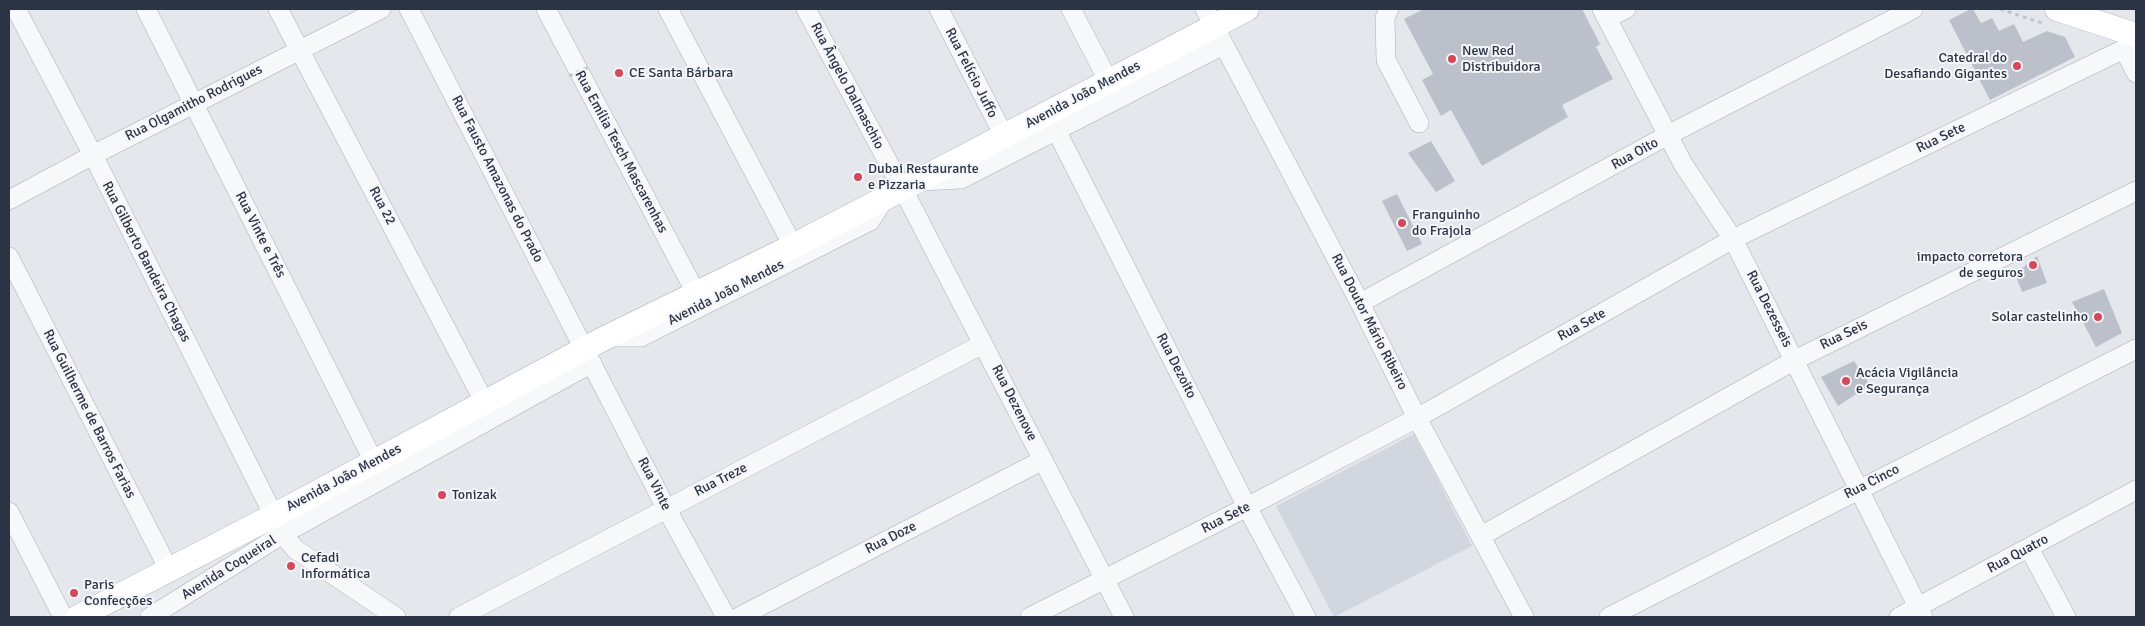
<!DOCTYPE html>
<meta charset="utf-8">
<style>
body{margin:0}
#map{position:relative;width:2145px;height:626px;overflow:hidden;background:#e4e7ec;font-family:Signika,sans-serif}
canvas{display:block}
.frame{position:absolute;inset:0;border:10px solid #2b3445;pointer-events:none}
</style>
<div id="map">
<canvas width="2145" height="626"></canvas>
<div class="frame"></div>
</div>
<script>
const ctx = document.querySelector('canvas').getContext('2d');
ctx.lineJoin = 'round';
function fill(path, color) { ctx.fillStyle = color; ctx.fill(path, 'evenodd'); }
const shape = rows => new Path2D(rows.map(r => 'M' + r).join(''));
function trace(path, color, width, dash) { ctx.strokeStyle = color; ctx.lineWidth = width; ctx.lineCap = dash ? 'butt' : 'round'; ctx.setLineDash(dash || []); ctx.stroke(path); }
function label(font, color, halo, rows, align = 'center') {
  ctx.font = font + ' Signika,sans-serif'; ctx.lineWidth = 4; ctx.setLineDash([]); ctx.textBaseline = 'middle'; ctx.strokeStyle = halo; ctx.fillStyle = color; for (const [text, x, y, turn = 0] of rows) {
    ctx.save(); ctx.translate(x, y); ctx.rotate((+turn || 0) * Math.PI / 180); ctx.textAlign = isNaN(turn) ? turn : align; if (halo) ctx.strokeText(text, 0, 0); ctx.fillText(text, 0, 0); ctx.restore();
  }
}
fill(shape([
 [1414,434,1472,546,1334,617,1276,506]
]), '#d2d6de');
fill(shape([
 [1424,9,1582,9,1600,44,1596,47,1613,79,1562,105,1568,117,1482,166,1451,110,1441,116,1422,80,1433,74,1404,19],
 [1971,9,1973,9,1981,23,1992,18,1999,31,2014,24,2023,42,2047,31,2065,37,2075,57,1990,100,1949,20],
 [1431,141,1455,181,1436,192,1408,153],
 [1397,194,1422,244,1407,251,1382,201],
 [2037,256,2047,283,2022,292,2015,274],
 [2104,289,2122,333,2096,347,2072,302],
 [1854,361,1870,385,1838,406,1821,377]
]), '#bbc0ca');
const minor = shape([
 [16,9,93,155,283,534,295,549,396,617],
 [146,9,374,462],
 [278,9,485,403],
 [409,9,666,508,726,617],
 [546,9,697,295],
 [668,9,793,246],
 [806,9,910,203,1124,617],
 [939,9,1004,136],
 [1071,9,1109,82],
 [1205,9,1360,303,1417,418,1524,617],
 [1389,9,1385,18,1386,60,1419,123],
 [1602,9,1683,164,1733,239,1923,617],
 [1607,18,1626,9],
 [2124,49,2136,73],
 [1048,114,1247,507,1306,617],
 [922,181,961,179,1223,45],
 [9,200,93,155,381,9],
 [9,257,169,570],
 [1360,303,1668,135,1913,9],
 [609,337,641,337,870,221,885,198],
 [9,512,63,617],
 [1481,536,1795,360,2136,191],
 [2029,548,2066,617],
 [150,617,283,534,592,363],
 [459,617,983,344],
 [739,617,1043,460],
 [1030,617,1247,507,1417,418,1733,239,2124,49,2136,38],
 [1609,617,2136,349],
 [1899,617,2136,490]
]);
const major = shape([
 [2057,9,2136,35],
 [78,617,273,516,601,340,793,246,1247,9]
]);
trace(minor, '#a9aeb7', 20);
trace(major, '#a3abb8', 25);
trace(shape([
 [2000,9,2042,23]
]), '#c2c5cb', 3, [4, 4]);
trace(minor, '#f7f8fa', 19);
trace(major, '#fff', 24);
trace(shape([
 [569,76,589,67]
]), '#c2c5cb', 3, [4, 4]);
for (const [x, y, r, color] of [
 [1452,59,5,"#d1495b"],
 [2017,66,5,"#d1495b"],
 [619,73,5,"#d1495b"],
 [858,177,5,"#d1495b"],
 [1402,223,5,"#d1495b"],
 [2033,265,5,"#d1495b"],
 [2098,317,5,"#d1495b"],
 [1846,381,5,"#d1495b"],
 [442,495,5,"#d1495b"],
 [291,566,5,"#d1495b"],
 [74,593,5,"#d1495b"]
]) { const dot = new Path2D(); dot.arc(x, y, r, 0, 2 * Math.PI); ctx.fillStyle = color; ctx.fill(dot); trace(dot, '#f4f6f9', 2); }
label('14px', '#2b3445', '#f4f6f9', [
 ["New Red",1462,51],
 ["Distribuidora",1462,67],
 ["Catedral do",2007,58,"right"],
 ["Desafiando Gigantes",2007,74,"right"],
 ["CE Santa Bárbara",629,73],
 ["Dubai Restaurante",868,169],
 ["e Pizzaria",868,185],
 ["Franguinho",1412,215],
 ["do Frajola",1412,231],
 ["impacto corretora",2023,257,"right"],
 ["de seguros",2023,273,"right"],
 ["Solar castelinho",2088,317,"right"],
 ["Acácia Vigilância",1856,373],
 ["e Segurança",1856,389],
 ["Tonizak",452,495],
 ["Cefadi",301,558],
 ["Informática",301,574],
 ["Paris",84,585],
 ["Confecções",84,601]
], 'left');
label('14px', '#2b3445', '#f4f6f9', [
 ["Rua Felício Juffo",971,73,63],
 ["Rua Ângelo Dalmaschio",847,86,62],
 ["Avenida João Mendes",1083,95,-28],
 ["Rua Olgamitho Rodrigues",194,103,-27],
 ["Rua Sete",1941,138,-26],
 ["Rua Emília Tesch Mascarenhas",621,152,62],
 ["Rua Oito",1635,154,-29],
 ["Rua Fausto Amazonas do Prado",497,179,63],
 ["Rua 22",382,206,62],
 ["Rua Vinte e Três",260,235,63],
 ["Rua Gilberto Bandeira Chagas",146,262,63],
 ["Avenida João Mendes",726,293,-27],
 ["Rua Dezesseis",1769,309,63],
 ["Rua Doutor Mário Ribeiro",1369,322,63],
 ["Rua Sete",1582,325,-29],
 ["Rua Seis",1844,335,-26],
 ["Rua Dezoito",1176,366,63],
 ["Rua Dezenove",1014,403,63],
 ["Rua Guilherme de Barros Farias",89,414,63],
 ["Avenida João Mendes",344,478,-28],
 ["Rua Treze",721,480,-27],
 ["Rua Cinco",1872,482,-27],
 ["Rua Vinte",654,484,63],
 ["Rua Sete",1226,518,-27],
 ["Rua Doze",891,538,-27],
 ["Rua Quatro",2018,554,-28],
 ["Avenida Coqueiral",229,568,-32]
]);
</script>
